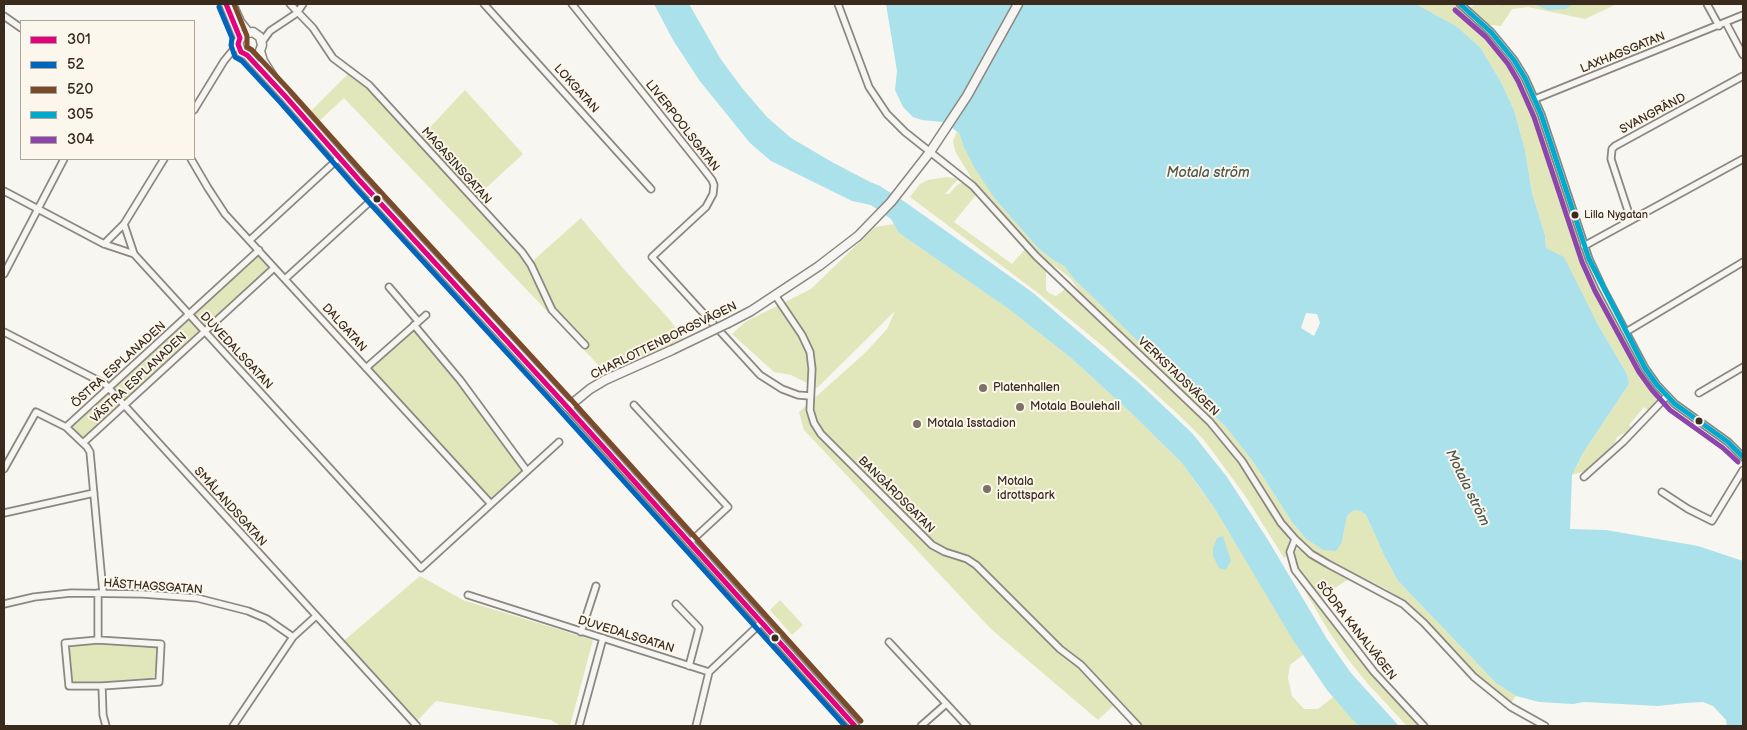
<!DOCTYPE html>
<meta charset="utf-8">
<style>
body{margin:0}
#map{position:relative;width:1747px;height:730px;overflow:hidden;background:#f8f6f0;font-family:"Balsamiq Sans",sans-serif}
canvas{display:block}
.frame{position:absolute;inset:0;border:5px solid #3b2a1e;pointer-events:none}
.legend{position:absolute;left:20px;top:20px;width:175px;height:140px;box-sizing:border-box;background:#fbf7ec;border:1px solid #aea59a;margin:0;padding:6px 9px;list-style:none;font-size:15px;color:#3b2a1e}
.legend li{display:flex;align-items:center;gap:10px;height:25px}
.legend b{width:25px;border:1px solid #aea59a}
</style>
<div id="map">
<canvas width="1747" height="730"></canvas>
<div class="frame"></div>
<ul class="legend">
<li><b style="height:6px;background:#e5007d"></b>301</li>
<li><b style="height:6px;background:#0065bd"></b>52</li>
<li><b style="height:6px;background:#7a4b2a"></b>520</li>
<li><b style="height:6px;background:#00a9ce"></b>305</li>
<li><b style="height:6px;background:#8e44ad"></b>304</li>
</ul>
</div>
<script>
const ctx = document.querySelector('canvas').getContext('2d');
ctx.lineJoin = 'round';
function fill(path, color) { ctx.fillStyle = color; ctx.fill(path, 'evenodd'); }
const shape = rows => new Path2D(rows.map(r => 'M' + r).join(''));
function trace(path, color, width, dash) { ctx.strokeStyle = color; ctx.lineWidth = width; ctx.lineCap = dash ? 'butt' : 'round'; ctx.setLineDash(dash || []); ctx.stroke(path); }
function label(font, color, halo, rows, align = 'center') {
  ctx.font = font + ' "Balsamiq Sans",sans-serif'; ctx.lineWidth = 4; ctx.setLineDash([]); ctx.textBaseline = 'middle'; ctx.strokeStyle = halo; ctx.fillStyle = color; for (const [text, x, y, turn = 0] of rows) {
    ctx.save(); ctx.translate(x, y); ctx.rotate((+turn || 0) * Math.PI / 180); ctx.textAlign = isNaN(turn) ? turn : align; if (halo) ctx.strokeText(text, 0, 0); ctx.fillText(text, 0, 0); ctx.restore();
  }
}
fill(shape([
 [1416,4,1458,4,1466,10,1476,4,1617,4,1585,19,1528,7,1512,9,1501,26,1484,24,1507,50,1535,99,1571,216,1599,287,1647,373,1662,396,1649,411,1644,407,1629,425,1633,429,1617,437,1614,446,1585,471,1572,475,1583,453,1629,384,1627,374,1597,323,1546,248,1545,235,1532,193,1525,150,1514,110,1501,82,1480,47,1456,26],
 [350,72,367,82,418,140,465,90,523,154,474,199,527,266,581,218,628,274,669,319,683,338,652,354,619,365,605,372,344,98,318,122,309,113],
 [957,131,959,133,963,145,995,199,1038,248,1053,260,1064,266,1074,279,1226,427,1254,463,1292,522,1305,538,1342,542,1347,516,1354,510,1360,511,1366,515,1384,555,1398,581,1496,683,1516,696,1511,703,1471,670,1423,616,1409,604,1386,589,1326,559,1304,544,1286,523,1249,463,1219,426,1112,324,1080,292,1071,279,1060,270,1046,261,975,184,955,151,953,141],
 [947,177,958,179,945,194,949,194,957,185,961,183,965,184,976,195,954,222,1012,264,1026,248,1046,271,1046,290,1049,293,1056,296,1065,289,1202,419,1224,442,1240,463,1276,520,1288,537,1290,545,1286,557,1284,558,1246,497,1213,452,1203,439,1178,414,1104,347,1038,293,910,197,920,184,928,180],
 [894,224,899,233,1010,310,1071,358,1129,411,1181,462,1215,509,1303,655,1290,665,1288,678,1292,696,1304,709,1318,709,1333,697,1359,726,1138,726,1117,702,1098,720,991,629,804,430,799,412,866,352,887,329,895,311,817,388,791,375,774,372,732,334,745,322,811,289,875,227],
 [256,249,272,266,82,442,65,427],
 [412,323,526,468,489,506,362,366],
 [1293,549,1299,549,1326,567,1349,579,1319,598,1297,571,1292,553],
 [420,576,463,600,593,640,570,726,561,726,551,720,436,701,416,722,340,644],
 [1299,578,1422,726,1407,726,1368,684,1347,658,1328,630,1298,579],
 [780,600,803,625,792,635,770,610],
 [95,639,160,644,154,679,140,682,68,685,66,679,65,644]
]), '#e1e7ba');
fill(shape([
 [654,4,689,4,720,58,742,88,767,117,791,138,832,162,870,182,880,186,905,202,1032,292,1139,383,1192,433,1227,477,1268,540,1327,639,1351,673,1399,726,1359,726,1350,717,1327,690,1293,640,1215,509,1198,485,1181,462,1129,411,1071,358,1010,310,899,233,891,219,871,205,852,201,771,161,750,143,699,80,673,40],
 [886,4,1416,4,1456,26,1480,47,1501,82,1514,110,1525,150,1532,193,1545,235,1546,248,1564,257,1597,323,1627,374,1629,384,1583,453,1572,475,1570,529,1606,530,1698,546,1743,561,1743,726,1727,726,1726,720,1713,706,1703,702,1685,703,1658,706,1584,702,1573,704,1539,702,1516,696,1496,683,1398,581,1384,555,1366,515,1360,511,1354,510,1347,516,1342,542,1336,551,1323,550,1305,538,1292,522,1254,463,1226,427,1074,279,1064,266,1053,260,1038,248,995,199,974,167,963,145,959,133,947,124,942,122,922,120,913,117,903,107,895,90,897,71],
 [1306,313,1317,314,1320,323,1314,336,1301,328],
 [1534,4,1573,4,1566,9,1548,10],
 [1223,536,1231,561,1226,570,1219,568,1213,556,1213,548,1217,538]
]), '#abe1ea');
trace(shape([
 [1502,5,1504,4]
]), '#abe1ea', 2);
const minor = shape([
 [290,4,313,28,333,58,369,85,522,252,531,265,552,310,585,345],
 [484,4,651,189],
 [572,4,702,167,712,180,714,185,713,194,706,207,652,257,760,375,782,389,798,395,810,396],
 [838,4,869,87,887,114,905,132,973,186,1036,256,1210,422,1242,461,1281,523,1295,539,1311,554,1328,564,1403,604,1424,623,1474,677,1511,707,1545,726],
 [1460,4,1491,32,1514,60,1525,78,1541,114,1589,259,1602,287,1645,368,1657,385,1675,404,1728,442,1743,457],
 [1707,4,1719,26],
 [4,16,21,28],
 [1726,23,1743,55],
 [262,42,270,31,297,13,303,4],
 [1535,99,1743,15],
 [194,110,224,61,238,44],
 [191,159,208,188,225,214,491,504],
 [4,191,104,244,134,254,421,568,559,442],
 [1631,220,1611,159,1612,149,1615,146,1743,76],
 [124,224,134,254],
 [250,240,339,158],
 [104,244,124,224,164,159],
 [1584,246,1743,159],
 [4,274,64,159],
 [285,279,375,197],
 [389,287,418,321],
 [775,295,802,335,810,352,812,369,810,410,814,423,821,434,932,545,945,552,967,559,976,565,1060,649,1081,665,1138,726],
 [414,325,460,380,527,471],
 [4,332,105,384,417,726],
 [1626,332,1743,262],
 [366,368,426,315],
 [1699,393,1743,367],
 [634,405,728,507,689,543],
 [66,427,259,250],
 [83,443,274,268],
 [4,469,36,412,66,427,87,447,90,452,103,593],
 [1584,477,1623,442,1667,396],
 [1662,492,1688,509,1712,521,1743,470],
 [4,513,94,493],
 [1295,539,1290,552,1295,570,1374,672,1424,726],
 [98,593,98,640,65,643,69,686,102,686,159,682,161,644,98,640],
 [468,595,709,672,762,622],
 [4,604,34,597,71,593,142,594,197,598,248,611,267,619,293,637],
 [676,604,699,628,689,666],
 [581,632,596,586],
 [889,642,967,726],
 [102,686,103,715,106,726],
 [233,726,293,637,316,616],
 [579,726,603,638],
 [696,726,709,672],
 [921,726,946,704]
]);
const tertiary = shape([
 [568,407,855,726]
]);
const secondary = shape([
 [226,4,240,38],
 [232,4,240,22,248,32],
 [286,97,263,61,260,51,262,45,260,37,253,32,244,34,238,42,241,52,247,55,286,97,360,181,568,407,590,389,605,380,672,350],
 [728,323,751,311,819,266,858,236,891,202,930,152,967,96,1018,4]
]);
trace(minor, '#8b8781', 9);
trace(tertiary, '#8b8781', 11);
trace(secondary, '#8b8781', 11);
trace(minor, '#f6f5f1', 5.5);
trace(tertiary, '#f6f5f1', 7);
trace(secondary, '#f6f5f1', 8);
const secondaryBridge = shape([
 [672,350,728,323]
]);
trace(secondaryBridge, '#8b8781', 11, []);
trace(secondaryBridge, '#f6f5f1', 8);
trace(shape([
 [226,4,240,38,238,44,241,52,247,55,286,97,360,181,560,399,855,726]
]), '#e5007d', 5);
trace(shape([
 [219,7,232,38,231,45,235,57,242,61,280,102,354,186,554,404,845,726]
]), '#0065bd', 5);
trace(shape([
 [234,4,247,36,247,47,252,50,291,92,366,176,566,394,861,721]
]), '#7a4b2a', 5);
trace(shape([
 [1460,4,1491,32,1514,60,1525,78,1541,114,1589,259,1645,368,1657,385,1675,404,1728,442,1743,457]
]), '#00a9ce', 5);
trace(shape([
 [1455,10,1486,37,1508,64,1518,81,1534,117,1582,262,1595,291,1639,372,1652,390,1670,410,1723,448,1738,462]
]), '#8e44ad', 5);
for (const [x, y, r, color] of [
 [377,199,4.5,"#3b2a1e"],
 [1575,215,4.5,"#3b2a1e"],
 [983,388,5,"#7d7168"],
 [1020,407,5,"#7d7168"],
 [1699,421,4.5,"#3b2a1e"],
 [917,424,5,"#7d7168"],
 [987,489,5,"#7d7168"],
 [775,638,4.5,"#3b2a1e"]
]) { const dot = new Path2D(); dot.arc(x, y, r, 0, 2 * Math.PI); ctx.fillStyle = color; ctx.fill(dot); trace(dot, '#fbf7ec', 2); }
label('11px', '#3b2a1e', '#fbf7ec', [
 ["Lilla Nygatan",1584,215]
], 'left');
label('12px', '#3b2a1e', '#fbf7ec', [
 ["LAXHAGSGATAN",1623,53,-22],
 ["LOKGATAN",576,89,48],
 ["SVANGRÄND",1653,114,-28],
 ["LIVERPOOLSGATAN",682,126,52],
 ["MAGASINSGATAN",456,166,48],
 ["DALGATAN",344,328,48],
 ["CHARLOTTENBORGSVÄGEN",664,341,-26],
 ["DUVEDALSGATAN",236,351,47],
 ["ÖSTRA ESPLANADEN",119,365,-42],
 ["VERKSTADSVÄGEN",1178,377,44],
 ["VÄSTRA ESPLANADEN",139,378,-43],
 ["BANGÅRDSGATAN",896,495,45],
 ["SMÅLANDSGATAN",230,507,48],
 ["HÄSTHAGSGATAN",153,587,4],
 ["SÖDRA KANALVÄGEN",1356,631,52],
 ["DUVEDALSGATAN",626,635,17]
]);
label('12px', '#3b2a1e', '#fbf7ec', [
 ["Platenhallen",993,388],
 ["Motala Boulehall",1030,407],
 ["Motala Isstadion",927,424],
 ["Motala",997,482],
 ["idrottspark",997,496]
], 'left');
label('italic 14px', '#4f5650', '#fbf7ec', [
 ["Motala ström",1208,173],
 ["Motala ström",1467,488,64]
]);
</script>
